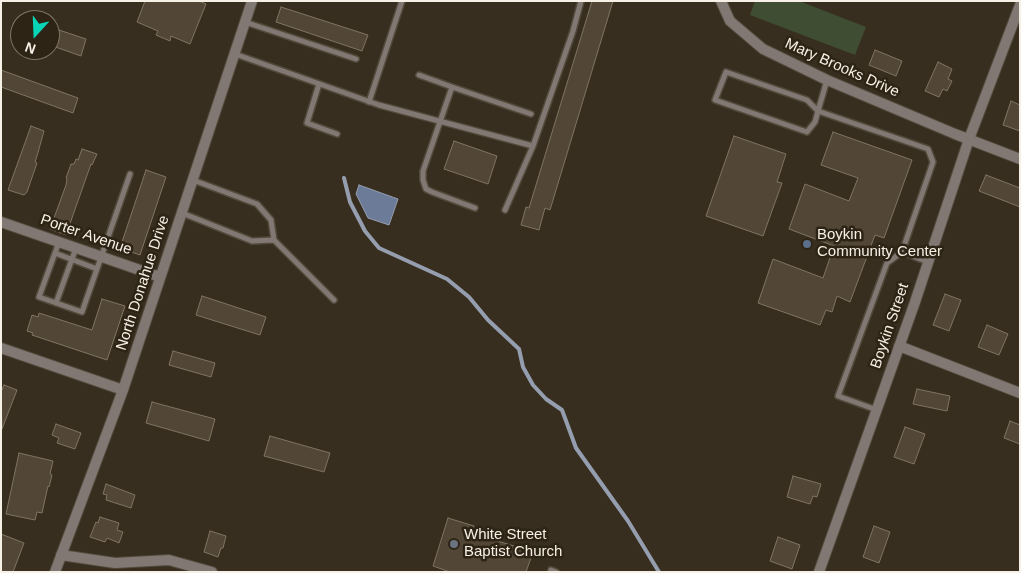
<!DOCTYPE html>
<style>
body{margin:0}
#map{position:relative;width:1021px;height:573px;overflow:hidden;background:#382e1f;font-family:Arial,sans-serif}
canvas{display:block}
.frame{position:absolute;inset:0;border:2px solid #f7f0e6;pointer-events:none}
.north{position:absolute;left:10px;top:10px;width:50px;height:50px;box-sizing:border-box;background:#2e2415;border:1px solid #7e7669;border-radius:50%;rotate:200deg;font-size:14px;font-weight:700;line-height:20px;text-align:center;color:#f7f0e6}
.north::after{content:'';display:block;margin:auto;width:18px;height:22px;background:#07d5b6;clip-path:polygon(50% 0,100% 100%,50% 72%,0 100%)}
</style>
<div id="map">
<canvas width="1021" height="573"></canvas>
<div class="frame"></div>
<div class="north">N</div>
</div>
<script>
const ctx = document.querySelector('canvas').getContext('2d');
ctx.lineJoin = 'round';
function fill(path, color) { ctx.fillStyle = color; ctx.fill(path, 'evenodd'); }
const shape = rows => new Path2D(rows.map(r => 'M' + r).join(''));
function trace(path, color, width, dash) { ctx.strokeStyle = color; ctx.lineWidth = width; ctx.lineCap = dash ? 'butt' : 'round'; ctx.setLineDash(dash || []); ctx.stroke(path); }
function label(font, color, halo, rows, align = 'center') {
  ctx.font = font + ' Arial,sans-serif'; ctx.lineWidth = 5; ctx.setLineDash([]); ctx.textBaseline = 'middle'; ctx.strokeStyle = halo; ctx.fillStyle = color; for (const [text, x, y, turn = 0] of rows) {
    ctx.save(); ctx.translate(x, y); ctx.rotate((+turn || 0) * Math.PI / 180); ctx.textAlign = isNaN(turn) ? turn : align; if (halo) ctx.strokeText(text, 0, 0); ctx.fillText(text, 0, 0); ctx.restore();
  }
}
fill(shape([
 [755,1,799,1,866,27,855,55,750,15]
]), '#3f4d33');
const water = shape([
 [359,185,398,199,389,225,368,218,356,194,359,185]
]);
fill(water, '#6b7b98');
trace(water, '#959eaf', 1);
trace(shape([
 [344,178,350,202,365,231,379,248,447,279,469,297,488,320,519,349,523,367,533,385,546,399,562,410,576,448,628,521,659,572]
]), '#959eaf', 4);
const building = shape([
 [145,1,199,1,206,4,190,44,171,36,170,41,156,35,158,31,137,22,145,1],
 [592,1,613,1,550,210,545,208,539,230,521,225,526,207,529,208,592,1],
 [281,7,368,35,362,51,276,22,281,7],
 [50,27,86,39,81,56,50,45,50,27],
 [875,50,902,61,896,76,869,65,875,50],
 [938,62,952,69,948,79,952,81,947,91,943,89,939,97,925,91,938,62],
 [1,70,78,98,73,113,1,87,1,70],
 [1011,101,1020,105,1020,131,1003,125,1011,101],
 [31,126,44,131,37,156,35,162,37,163,27,192,24,195,8,190,31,126],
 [833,132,912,160,884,238,875,235,850,302,837,296,832,312,826,310,820,325,758,303,773,259,823,278,834,246,789,229,805,184,849,201,858,178,821,165,833,132],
 [734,136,786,154,777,182,782,183,763,236,706,216,734,136],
 [454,141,497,156,488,184,444,169,454,141],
 [82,149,97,154,92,165,91,164,66,235,50,229,66,185,67,179,66,178,71,164,74,164,76,159,78,160,82,149],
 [146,170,166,177,140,255,120,248,146,170],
 [986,175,1020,188,1020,207,979,191,986,175],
 [945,294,961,300,949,331,933,325,945,294],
 [202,296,266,317,260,335,196,315,202,296],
 [102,299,125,306,107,360,32,335,33,333,27,331,32,315,38,317,39,313,92,330,102,299],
 [987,325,1008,334,999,355,978,347,987,325],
 [173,351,215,363,211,377,169,365,173,351],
 [4,385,17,390,2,429,1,392,4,385],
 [917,389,950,396,947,411,913,404,917,389],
 [152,402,215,419,209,441,146,423,152,402],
 [1010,421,1020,425,1020,444,1004,438,1010,421],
 [56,424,81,433,75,449,57,443,59,438,52,435,56,424],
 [905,427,925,434,914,464,894,457,905,427],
 [270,436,330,453,324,472,264,456,270,436],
 [19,453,53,461,50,474,52,475,49,487,48,486,42,513,37,512,35,520,6,514,19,453],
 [793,476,821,484,817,497,813,496,810,504,787,497,793,476],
 [106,484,135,495,131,508,106,500,107,495,103,494,106,484],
 [100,517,119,523,117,530,123,532,119,543,107,538,105,542,90,537,96,522,98,523,100,517],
 [448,518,474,526,472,533,533,552,526,572,450,572,433,566,448,518],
 [874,526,890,532,879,563,863,557,874,526],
 [210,531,226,536,223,548,221,548,218,557,204,552,210,531],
 [1,534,24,543,13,572,1,572,1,534],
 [778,537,800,545,792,569,770,561,778,537]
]);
fill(building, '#524737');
trace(building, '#807463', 1);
const service = shape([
 [245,22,356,59],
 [235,54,379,105,533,146],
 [726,72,807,100,818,111,815,122,807,132,715,100,726,72],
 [419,75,452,87],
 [827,80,818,111,928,149,933,162,902,252,928,262],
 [319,84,307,123,337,134],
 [369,102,402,1],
 [193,180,257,204,271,220,274,240],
 [475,208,432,192,426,189,423,180,423,171,452,87,531,114],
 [505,210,533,146,573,31,581,1],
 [182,213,252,241,274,240,334,300],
 [59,242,39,297,82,312,130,174],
 [55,253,97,269],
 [56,303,76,248],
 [877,410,838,396,887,263,902,252],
 [551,572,551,570,556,572]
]);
const minor = shape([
 [721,1,730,21,763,49,827,80,955,134,1020,159],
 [1,222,160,277],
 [899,346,1020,393],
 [61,555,115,563,169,560,212,572],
 [819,572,915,302,969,139,1020,5]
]);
const tertiary = shape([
 [1,348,123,390],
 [55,572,123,390,252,1]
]);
trace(service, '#53493b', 8);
trace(minor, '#53493b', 12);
trace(tertiary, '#53493b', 12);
trace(service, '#817873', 5);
trace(minor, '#817873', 10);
trace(tertiary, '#817873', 10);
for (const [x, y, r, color] of [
 [807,244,5,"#5c6f8a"],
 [454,544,5,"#6b7280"]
]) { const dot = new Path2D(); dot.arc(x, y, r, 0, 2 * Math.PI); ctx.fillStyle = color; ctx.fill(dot); trace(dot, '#2e2415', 2); }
label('15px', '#f7f0e6', '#2e2415', [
 ["Mary Brooks Drive",842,68,24],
 ["Porter Avenue",86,235,19],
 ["North Donahue Drive",143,283,-72],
 ["Boykin Street",890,326,-71]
]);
label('15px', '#f7f0e6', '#2e2415', [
 ["Boykin",817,235],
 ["Community Center",817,252],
 ["White Street",464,535],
 ["Baptist Church",464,552]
], 'left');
</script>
